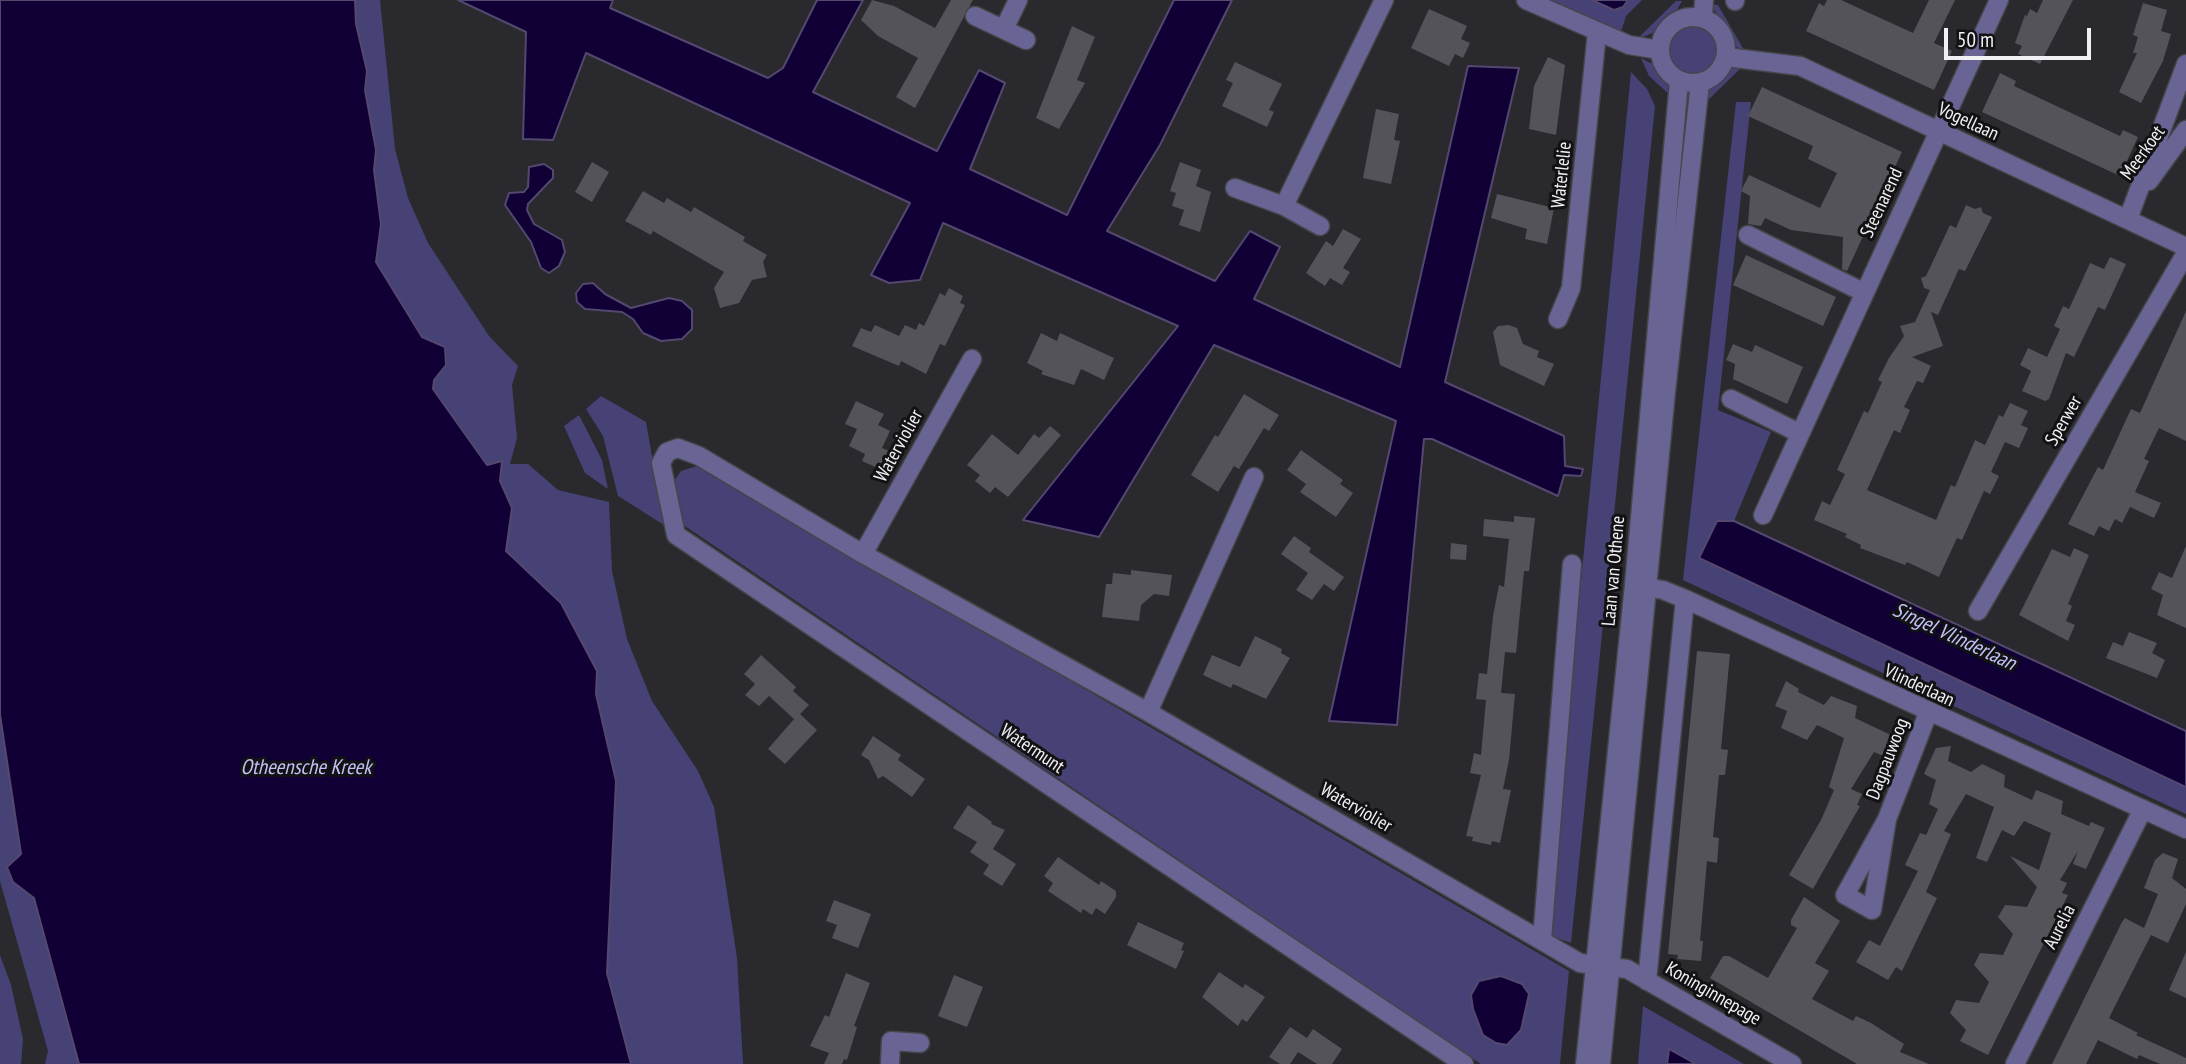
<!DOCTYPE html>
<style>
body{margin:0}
#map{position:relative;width:2186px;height:1064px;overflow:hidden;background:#29292e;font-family:"PT Sans Narrow",sans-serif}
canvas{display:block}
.scale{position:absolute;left:1944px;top:28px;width:147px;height:32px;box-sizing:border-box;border:4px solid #f1f1f5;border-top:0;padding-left:9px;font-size:21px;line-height:24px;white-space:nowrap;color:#f1f1f5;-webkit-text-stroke:5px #121214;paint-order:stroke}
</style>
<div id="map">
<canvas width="2186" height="1064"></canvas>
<div class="scale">50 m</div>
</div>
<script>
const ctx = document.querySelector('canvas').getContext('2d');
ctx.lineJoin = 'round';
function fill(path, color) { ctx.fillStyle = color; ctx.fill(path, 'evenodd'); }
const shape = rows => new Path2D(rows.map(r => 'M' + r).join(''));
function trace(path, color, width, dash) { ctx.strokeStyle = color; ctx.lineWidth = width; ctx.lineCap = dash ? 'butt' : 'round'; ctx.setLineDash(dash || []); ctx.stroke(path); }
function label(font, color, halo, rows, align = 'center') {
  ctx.font = font + ' "PT Sans Narrow",sans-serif'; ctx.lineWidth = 6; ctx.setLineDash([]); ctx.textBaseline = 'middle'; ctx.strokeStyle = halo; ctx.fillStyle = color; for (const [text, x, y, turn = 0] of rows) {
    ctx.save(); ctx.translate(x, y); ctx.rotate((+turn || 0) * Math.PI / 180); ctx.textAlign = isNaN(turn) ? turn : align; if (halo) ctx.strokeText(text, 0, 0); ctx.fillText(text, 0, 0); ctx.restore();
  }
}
fill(shape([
 [355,0,380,0,395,149,408,198,428,243,489,336,518,366,512,385,517,438,510,464,528,464,558,490,609,502,612,571,627,639,652,701,698,771,714,807,737,958,743,1064,631,1064,607,973,616,781,596,694,597,671,561,603,506,551,512,508,500,481,502,462,488,465,433,389,434,380,446,365,422,337,376,262,381,224,374,170,376,150,365,90,367,71,356,24],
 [1545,0,1592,0,1614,10,1623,7,1628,0,1642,0,1626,16,1620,35],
 [1676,1,1682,1,1673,17,1657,31,1636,40],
 [1711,4,1718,5,1744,50,1734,46],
 '1667 49a25 25 0 1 1 50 0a25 25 0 1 1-50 0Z',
 [1641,58,1656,66,1667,81,1671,96,1649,76],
 [1743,66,1706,102,1707,85,1725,68],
 [1631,72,1647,89,1655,106,1571,943,1548,935,1547,927],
 [1736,102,1751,102,1718,410,1771,432,1734,521,1717,521,1699,558,2186,787,2186,814,1683,580],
 [601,396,646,422,664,525,618,496,603,436,586,409],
 [579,415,602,460,608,489,585,473,564,426],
 [700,465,1569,971,1560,1064,1481,1064,682,524,674,481,681,471],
 [0,715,21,854,7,866,18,886,34,898,79,1064,45,1064,48,1051,0,881],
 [0,955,11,985,23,1039,21,1064,0,1064],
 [1643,1006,1744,1064,1696,1064,1669,1049,1667,1064,1638,1064]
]), '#474276');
const water = shape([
 [0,0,355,0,356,24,367,71,365,90,376,150,374,170,381,224,376,262,422,337,445,347,446,365,434,380,433,389,487,465,502,461,500,481,512,508,506,551,561,603,597,671,596,694,616,781,607,973,631,1064,79,1064,34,898,13,882,7,867,21,854,0,715,0,0],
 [458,0,613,0,610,8,768,78,783,68,817,0,863,0,813,92,937,151,979,70,1005,83,970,169,1067,215,1174,0,1232,0,1160,145,1107,231,1215,281,1250,231,1280,247,1254,299,1400,367,1468,66,1519,68,1445,382,1564,436,1565,466,1583,469,1581,476,1564,475,1558,496,1432,439,1424,439,1397,725,1329,721,1396,421,1214,345,1099,537,1023,520,1178,326,943,223,920,280,889,283,871,275,910,203,586,53,553,140,523,139,526,32,458,0],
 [1592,0,1628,0,1623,7,1614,10,1592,0],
 [544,164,553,170,553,178,528,204,527,210,534,224,562,240,565,252,559,266,549,273,541,268,531,242,505,205,509,193,524,192,528,187,529,167,544,164],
 [593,283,605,294,631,308,669,298,682,301,692,310,692,329,682,339,661,341,643,333,633,319,622,312,585,309,577,302,576,293,583,284,593,283],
 [1717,521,1734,521,2186,731,2186,787,1699,558,1717,521],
 [1501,976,1522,984,1529,994,1521,1030,1507,1045,1496,1043,1483,1035,1473,1009,1471,995,1479,981,1501,976],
 [1669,1049,1696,1064,1667,1064,1669,1049]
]);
fill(water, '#100036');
trace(water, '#54486f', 2);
fill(shape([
 [872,0,894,6,935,28,951,0,973,0,915,108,896,97,918,58,878,36,861,20],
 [1827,0,1841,0,1913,33,1929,0,1955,0,1934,43,1952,51,1934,90,1806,31,1819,3,1824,6],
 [2043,0,2073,0,2040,64,2018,54,2022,46,2015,43,2025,15,2027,16,2030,9,2037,13],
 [2143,3,2167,10,2161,31,2171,34,2163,61,2141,103,2119,92,2137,53,2133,53,2138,37,2133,35],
 [1429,9,1467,26,1461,39,1470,43,1463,58,1455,54,1449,66,1411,48],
 [1072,26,1095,37,1077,80,1085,83,1059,129,1036,118],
 [1548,57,1565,65,1556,135,1529,129,1534,86],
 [1235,62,1282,84,1269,110,1274,112,1267,127,1222,106,1233,83,1226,80],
 [2000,73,2016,81,2014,86,2120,136,2123,130,2138,137,2120,176,1982,112],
 [1762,87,1902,152,1847,271,1842,269,1843,237,1791,230,1765,218,1761,226,1748,224,1750,196,1741,191,1749,175,1820,208,1837,173,1808,159,1813,146,1748,116],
 [1376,109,1399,114,1394,140,1400,141,1391,184,1363,178],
 [592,162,609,172,592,202,575,192],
 [1180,162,1201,170,1196,186,1211,192,1200,232,1179,225,1184,210,1172,206,1176,193,1170,191],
 [643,191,664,203,667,198,691,212,694,207,745,237,743,241,767,255,763,262,767,277,752,280,739,303,720,308,714,288,724,272,653,231,651,235,625,221],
 [1497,194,1554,208,1547,244,1525,239,1527,229,1491,218],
 [1966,205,1975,209,1981,207,1983,213,1992,217,1965,271,1959,269,1938,315,1931,312,1943,346,1912,357,1931,366,1923,383,1917,381,1904,407,1910,410,1900,433,1894,430,1867,490,1936,520,1951,485,1955,487,1975,440,1985,445,1999,415,2003,417,2010,403,2028,411,2021,425,2028,428,2019,448,2005,442,1991,472,1999,476,1990,494,1984,491,1962,540,1957,538,1939,577,1907,562,1905,565,1860,548,1861,545,1845,537,1847,534,1814,520,1822,501,1830,505,1845,474,1837,470,1864,411,1868,413,1882,382,1878,380,1889,358,1904,336,1900,326,1915,322,1930,290,1924,288,1921,278,1926,276,1950,225,1956,228],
 [1343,229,1361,239,1343,268,1350,272,1342,285,1330,278,1325,286,1306,273,1326,241,1333,246],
 [1746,255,1836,297,1823,326,1733,285],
 [2110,257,2126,264,2105,310,2098,307,2074,357,2066,353,2049,399,2045,401,2022,391,2031,371,2020,365,2028,348,2047,357,2060,329,2054,326,2063,306,2069,309,2090,263,2104,269],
 [949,288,963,296,960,303,965,305,945,346,940,344,926,374,901,361,899,366,852,346,861,328,871,332,875,325,899,336,905,325,916,330,919,323,924,326,940,293,945,296],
 [2186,311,2186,441,2159,428,2144,459,2149,461,2135,492,2161,503,2154,518,2130,507,2122,523,2115,519,2109,531,2099,526,2094,536,2068,524,2098,467,2103,470,2131,409,2140,413],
 [1509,325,1517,328,1523,344,1539,351,1537,357,1554,364,1544,386,1500,365,1493,332,1498,326],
 [1041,333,1057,341,1060,333,1114,358,1104,380,1081,369,1074,385,1041,374,1043,371,1027,363],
 [1733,344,1752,352,1755,345,1803,367,1787,404,1733,379,1735,364,1726,360],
 [1244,394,1279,415,1269,431,1264,428,1239,469,1234,466,1218,492,1191,475,1215,435,1218,437],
 [856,401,884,414,878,425,890,431,882,448,889,451,880,469,862,461,865,454,849,446,857,429,845,424],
 [1050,426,1061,435,1008,497,995,487,990,493,975,481,980,475,967,465,992,434,1018,455,1034,434,1039,438],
 [1301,450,1343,480,1340,484,1353,493,1336,517,1300,492,1306,484,1287,470],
 [1514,516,1535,518,1529,571,1524,571,1516,653,1505,652,1501,693,1515,694,1509,760,1503,789,1511,790,1500,843,1492,841,1491,845,1472,841,1473,837,1466,836,1481,775,1470,773,1474,753,1481,755,1486,700,1476,699,1479,673,1487,674,1493,616,1499,585,1504,587,1509,539,1483,536,1484,519,1514,522],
 [1294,536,1311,548,1309,552,1344,577,1334,591,1324,584,1312,600,1296,590,1308,573,1281,554],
 [1451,543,1467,545,1466,560,1450,559],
 [2186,546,2186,628,2157,615,2163,595,2151,589,2159,572,2172,578],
 [2074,548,2089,555,2068,604,2072,606,2066,621,2075,625,2068,641,2019,615,2052,549,2070,557],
 [1131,570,1172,575,1169,596,1154,594,1141,605,1139,621,1102,617,1106,584,1112,584,1113,573,1131,575],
 [2129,632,2157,643,2152,653,2165,660,2157,678,2106,658,2113,642,2123,646],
 [1255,636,1282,649,1281,653,1290,658,1266,699,1233,684,1231,688,1203,675,1212,655,1240,667],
 [1697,651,1730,654,1721,749,1728,750,1725,775,1719,775,1713,837,1719,838,1717,863,1707,861,1700,941,1703,941,1701,961,1677,959,1678,955,1668,954],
 [761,655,796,687,793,691,809,705,800,714,817,730,785,764,768,749,794,719,769,696,759,706,745,695,755,684,744,674],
 [1786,681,1799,689,1798,692,1824,705,1831,696,1857,706,1855,718,1895,737,1886,757,1874,752,1851,789,1862,794,1857,805,1860,806,1813,889,1789,875,1821,820,1834,790,1829,787,1844,738,1817,725,1807,740,1781,728,1787,711,1775,706],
 [873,736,901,755,898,760,925,779,912,797,883,776,878,779,869,760,861,755],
 [1951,746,1948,761,1971,772,1982,764,2005,775,2004,787,2032,800,2036,790,2039,791,2063,801,2061,814,2089,826,2091,822,2105,828,2086,869,2073,864,2078,851,2060,880,2067,883,2062,893,2068,895,1988,1055,1960,1041,1966,1030,1950,1013,1956,1000,1979,1003,1989,982,1974,965,1980,953,2003,955,2013,934,1998,917,2005,905,2027,907,2037,887,2010,856,2039,870,2051,833,2024,821,2014,836,2002,830,1987,862,1976,858,1994,807,1966,794,1944,831,1951,834,1926,892,1937,898,1902,971,1896,967,1888,980,1856,962,1869,940,1880,946,1918,871,1905,865,1920,833,1926,835,1938,809,1929,804,1936,780,1924,774,1936,748],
 [968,805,992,822,991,824,1005,830,993,849,1016,864,1002,886,983,874,989,865,970,852,977,842,953,828],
 [2163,853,2178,859,2172,878,2186,889,2186,904,2168,943,2151,935,2109,1018,2138,1033,2136,1035,2186,1058,2186,1064,2160,1064,2139,1055,2137,1059,2098,1040,2086,1064,2052,1064,2122,922,2125,918,2144,928,2158,894,2144,888,2155,860],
 [1058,857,1099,885,1101,881,1116,891,1116,897,1105,914,1096,908,1092,915,1083,909,1081,913,1048,891,1053,883,1044,876],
 [1804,897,1840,921,1815,963,1829,971,1812,999,1853,1021,1856,1016,1871,1023,1904,1044,1900,1052,1929,1064,1857,1064,1710,978,1723,956,1729,956,1768,978,1797,928,1791,925,1791,920],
 [834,900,871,914,858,948,832,938,837,925,826,921],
 [1138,922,1184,943,1181,950,1184,951,1176,969,1127,945],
 [2186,952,2186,998,2169,990],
 [1219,972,1243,988,1245,984,1265,997,1247,1022,1242,1019,1238,1026,1202,997],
 [846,973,870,983,854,1026,857,1027,847,1060,844,1059,842,1064,824,1064,829,1053,810,1046,825,1015,829,1017],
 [954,975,983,987,967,1027,938,1016],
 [1290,1027,1307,1038,1313,1029,1342,1049,1332,1064,1317,1064,1298,1052,1290,1064,1280,1064,1269,1057]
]), '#535359');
const minor = shape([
 [1526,0,1629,45,1660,50],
 [1735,1,1735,0],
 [975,16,1026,40],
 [1004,29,1018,0],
 [1726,57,1800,66,2186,247],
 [2149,181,2186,130],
 [1235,188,1284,206,1320,226],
 [1284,206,1384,0],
 [2128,219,2186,64],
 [1748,235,1863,292],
 [1558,319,1571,288,1597,32],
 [1731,399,1799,433],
 [1763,515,1999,0],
 [863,554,972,359],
 [1634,585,1663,590,1685,599,2186,829],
 [1978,611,2186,253],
 [1148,712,1254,477],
 [1887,819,1872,910,1845,895,1887,819,1928,713],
 [1542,940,1572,564],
 [1647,981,1685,599],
 [890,1064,891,1041,920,1043],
 [1464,1064,676,535,661,463,667,452,678,448,699,456,863,554,1148,712,1580,963,1627,969,1792,1064],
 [2015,1064,2143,809]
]);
const tertiary = shape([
 '1660 50a33 33 0 1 1 66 0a33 33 0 1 1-66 0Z',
 [1703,18,1704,0],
 [1585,1064,1634,585,1679,81],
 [1601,1064,1666,392,1700,83]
]);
trace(minor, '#45454a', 21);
trace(tertiary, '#45454a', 21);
trace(minor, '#686594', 18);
trace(tertiary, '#686594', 18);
label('19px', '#f1f1f5', '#121214', [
 ["Vogellaan",1968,122,25],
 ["Meerkoet",2143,153,-54],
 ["Waterlelie",1562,175,-84],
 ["Steenarend",1882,203,-65],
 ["Sperwer",2064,421,-60],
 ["Waterviolier",899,446,-61],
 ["Laan van Othene",1614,571,-85],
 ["Vlinderlaan",1919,686,25],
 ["Watermunt",1032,749,34],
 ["Dagpauwoog",1888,759,-69],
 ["Waterviolier",1356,808,30],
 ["Aurelia",2060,927,-63],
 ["Koninginnepage",1713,994,30]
]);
label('italic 21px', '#c3c1f9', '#121214', [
 ["Singel Vlinderlaan",1954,637,25],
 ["Otheensche Kreek",306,768]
]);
</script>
